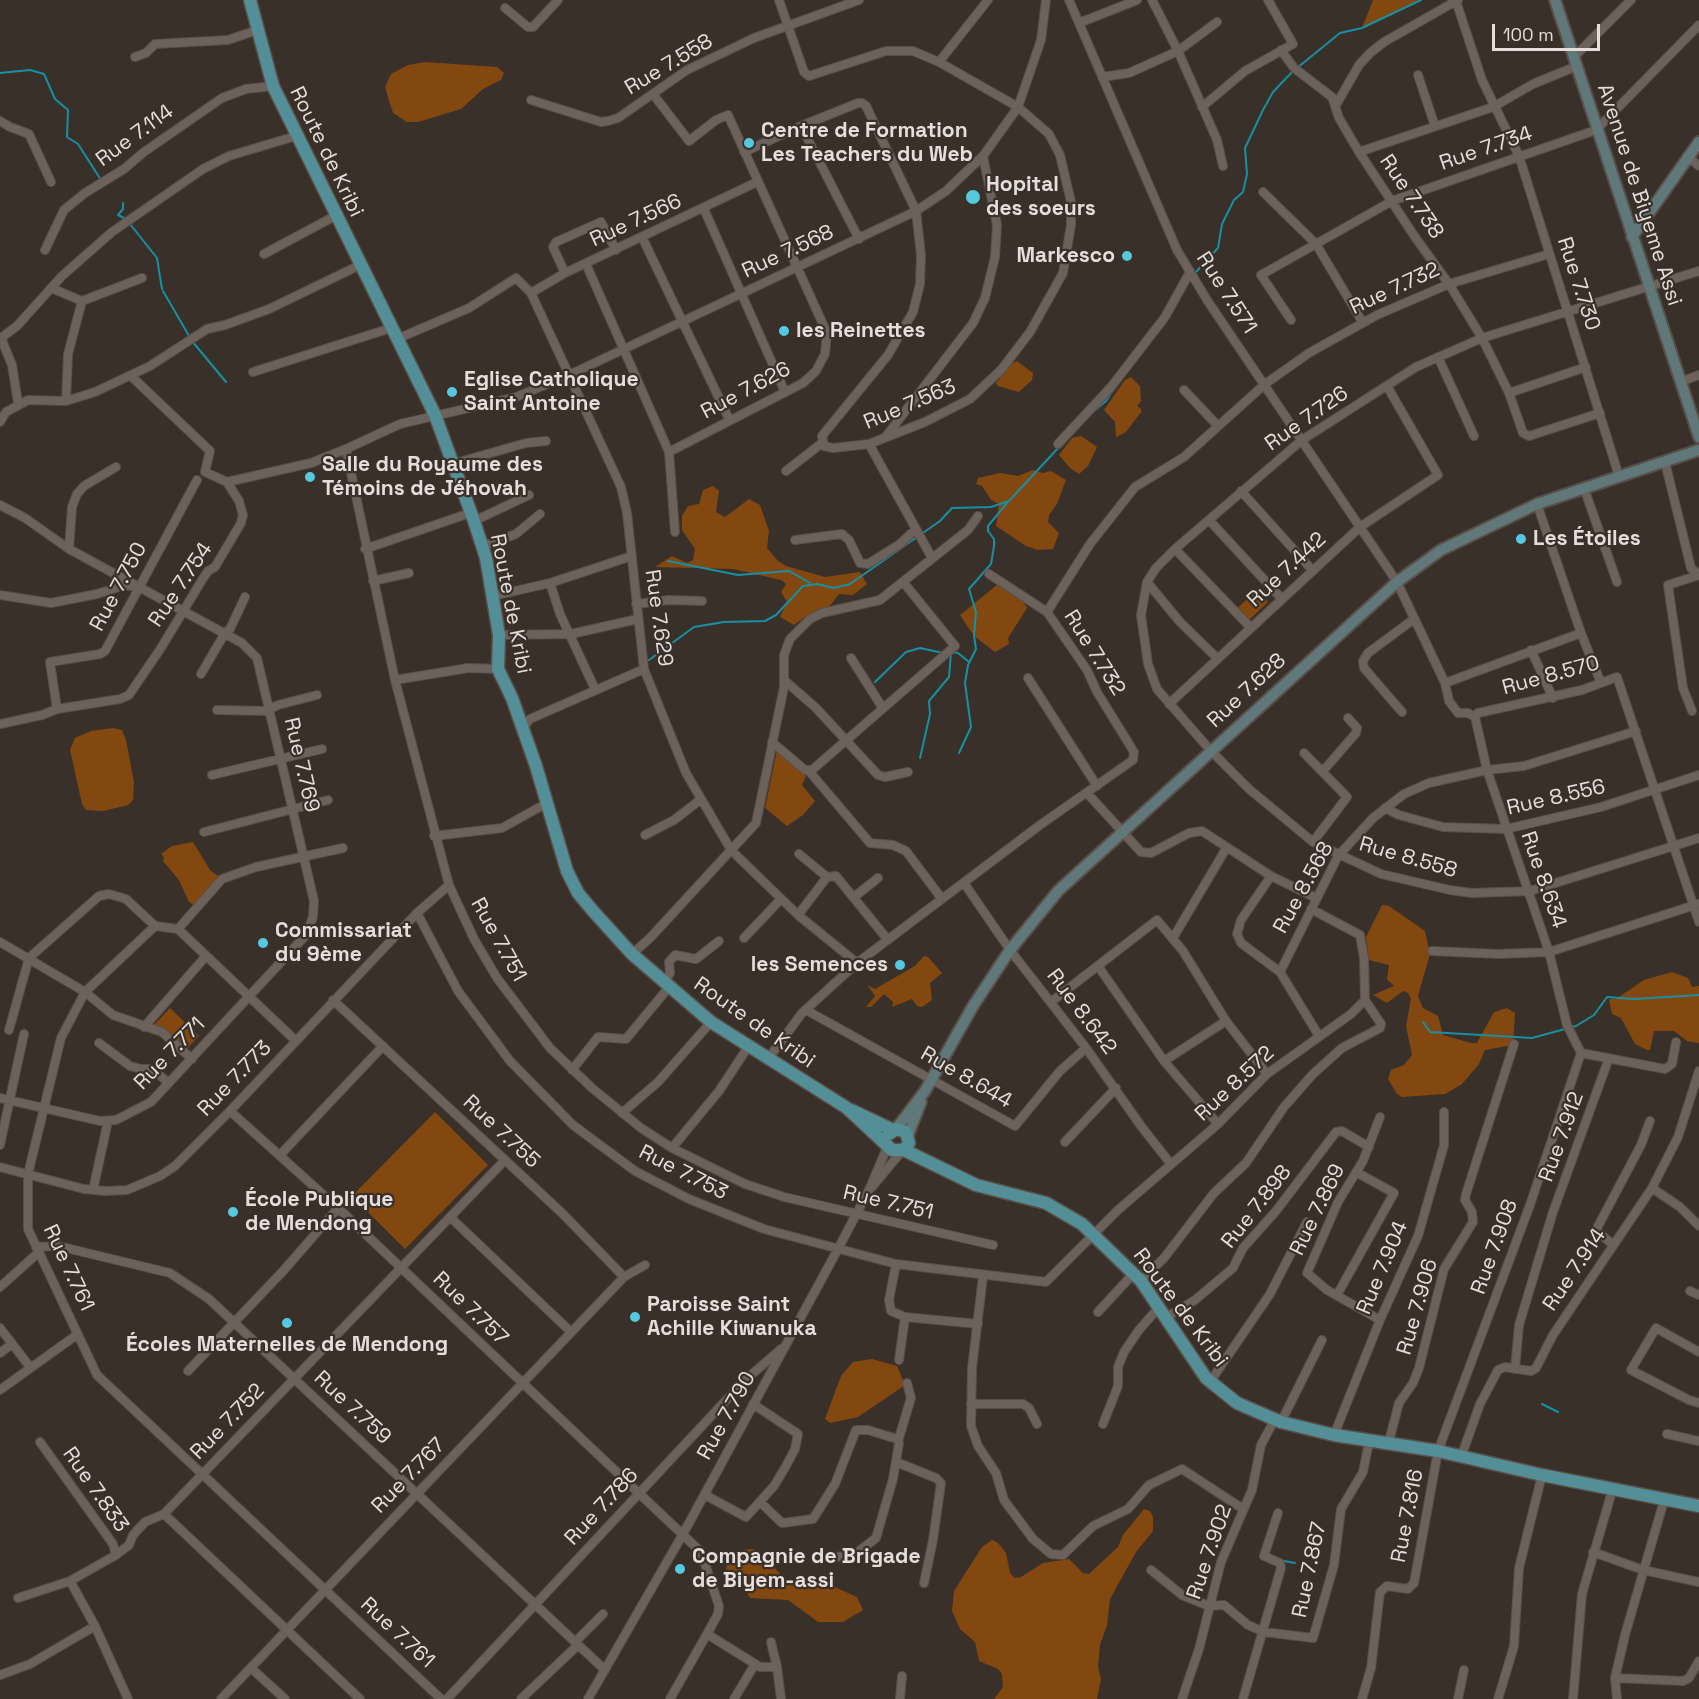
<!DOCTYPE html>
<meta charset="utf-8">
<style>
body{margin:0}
#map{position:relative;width:1699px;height:1699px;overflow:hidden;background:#3a302a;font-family:"Space Grotesk",sans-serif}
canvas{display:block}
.scale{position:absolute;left:1492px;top:24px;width:108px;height:27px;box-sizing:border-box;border:3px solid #e5deda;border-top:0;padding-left:8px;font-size:18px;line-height:21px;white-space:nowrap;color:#e5deda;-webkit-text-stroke:4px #3a302a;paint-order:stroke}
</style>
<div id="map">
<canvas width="1699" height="1699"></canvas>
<div class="scale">100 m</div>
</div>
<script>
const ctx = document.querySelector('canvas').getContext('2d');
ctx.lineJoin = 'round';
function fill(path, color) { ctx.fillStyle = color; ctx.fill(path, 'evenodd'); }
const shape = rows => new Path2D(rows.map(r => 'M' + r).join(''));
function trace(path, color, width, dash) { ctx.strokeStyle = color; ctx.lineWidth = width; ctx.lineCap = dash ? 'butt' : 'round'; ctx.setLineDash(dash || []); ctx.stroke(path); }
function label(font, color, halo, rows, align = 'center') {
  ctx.font = font + ' "Space Grotesk",sans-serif'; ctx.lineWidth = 4.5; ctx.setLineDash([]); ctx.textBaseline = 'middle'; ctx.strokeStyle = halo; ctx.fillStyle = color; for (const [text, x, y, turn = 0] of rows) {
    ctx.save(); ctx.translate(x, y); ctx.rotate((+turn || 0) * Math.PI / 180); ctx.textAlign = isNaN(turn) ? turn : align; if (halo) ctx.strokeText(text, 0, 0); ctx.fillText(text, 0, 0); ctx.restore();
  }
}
fill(shape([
 [1373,0,1421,0,1362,28],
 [425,62,497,67,504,73,501,80,483,89,461,109,418,122,407,122,393,113,385,87,391,74,408,65],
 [1017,361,1033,373,1032,380,1019,392,998,386,996,383,1011,364],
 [1131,377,1140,386,1141,401,1137,406,1141,409,1141,412,1126,432,1116,437,1115,422,1104,410,1125,380],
 [1081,436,1097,447,1088,466,1079,474,1070,468,1059,455,1072,438],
 [1033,470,1043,473,1051,471,1066,480,1057,504,1049,515,1048,522,1059,533,1053,549,1038,550,1026,546,996,526,999,504,991,500,982,486,976,484,978,478,1000,473,1018,476],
 [713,486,719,491,716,512,725,517,749,499,760,505,769,531,767,548,778,561,786,566,825,577,860,572,867,584,853,595,839,594,829,607,805,617,794,625,780,617,787,602,781,592,786,584,781,580,733,569,655,567,672,556,687,563,693,560,695,549,682,530,682,516,688,506,699,504,703,490],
 [998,584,1022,600,1027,608,1008,638,1009,644,995,652,974,636,960,615],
 [1258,590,1268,602,1248,621,1236,609],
 [113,728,122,730,126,740,134,782,133,800,128,805,103,811,86,810,82,804,70,750,75,738,91,731],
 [777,750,806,776,802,785,815,801,803,815,787,826,765,808],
 [193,842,210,870,218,876,215,882,194,905,189,902,179,880,163,861,164,857,161,854,172,846],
 [1382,905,1389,906,1425,931,1430,954,1418,996,1423,1008,1438,1016,1443,1035,1471,1043,1477,1043,1494,1012,1507,1008,1515,1013,1513,1045,1485,1050,1479,1064,1462,1084,1445,1094,1402,1097,1397,1094,1388,1079,1391,1070,1404,1065,1412,1055,1406,1026,1411,999,1408,993,1403,991,1387,1003,1373,995,1394,986,1387,979,1389,965,1369,960,1366,937],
 [924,956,928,957,942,973,930,983,932,1000,922,1007,917,1006,912,999,892,1007,893,1002,884,994,871,1007,866,1007,875,996,867,985,875,989,915,966],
 [1672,972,1688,978,1692,987,1699,986,1699,1043,1687,1041,1674,1031,1654,1031,1650,1050,1647,1050,1635,1044,1621,1018,1612,1014,1609,999,1616,999,1644,980],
 [170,1008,199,1036,183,1053,154,1025],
 [435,1112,488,1165,405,1249,352,1196],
 [872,1359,897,1366,905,1385,858,1417,830,1423,825,1419,841,1376,853,1362],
 [1144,1509,1150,1511,1153,1517,1153,1531,1136,1552,1110,1599,1107,1625,1100,1645,1098,1666,1101,1679,1097,1699,994,1699,1003,1687,1002,1674,998,1669,979,1661,975,1642,960,1629,952,1611,954,1591,982,1547,992,1540,998,1543,1006,1553,1010,1573,1015,1578,1021,1577,1043,1563,1069,1559,1083,1573,1089,1574,1118,1547,1123,1535],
 [753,1549,762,1554,784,1578,806,1584,822,1582,837,1588,857,1597,863,1610,843,1622,818,1622,788,1600,750,1598,744,1586,726,1571,727,1563,742,1550]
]), '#834810');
trace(shape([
 [1297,68,1340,33,1362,28,1421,0],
 [0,73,30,70,44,74,55,99,68,110,67,137,78,144,101,180],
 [123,203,123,209,118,215,126,219],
 [130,224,157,258,162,289],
 [1195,273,1218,248,1222,224,1234,200,1243,192,1247,174,1245,148,1263,110,1273,92,1293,71],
 [163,291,192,341,226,382],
 [1159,331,1172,311],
 [1093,412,1106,401,1113,390],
 [668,561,738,575,789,571,810,583],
 [952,652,958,653,969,662],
 [649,660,694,627,724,622,765,621,776,615,803,586,817,584,834,588,850,584,940,521,952,508,991,507,1009,501,1060,446],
 [875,682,906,652,920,648,943,653],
 [959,753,971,727,965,683,968,665,976,649,974,636,976,612,969,589,991,564,994,546,994,539,988,531,988,526,1007,503],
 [920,758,930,714,929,701,949,677,951,653],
 [1423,1022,1430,1032,1532,1038,1576,1026,1594,1015,1607,997,1634,999,1699,995],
 [1542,1404,1558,1412],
 [1284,1561,1295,1563]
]), '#1690a2', 2);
const street = shape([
 [1069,0,1177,250,1207,300,1397,582,1445,683,1449,701,1458,713,1468,713,1475,717,1478,713,1582,690,1617,677,1699,922],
 [1152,0,1178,51,1217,140,1223,166],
 [1456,1,1482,80,1519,156,1619,476],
 [505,8,528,27,533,27,558,0],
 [1079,23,1137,0],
 [1281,50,1294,68,1332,97,1339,118,1359,152,1415,237,1449,284,1482,338,1509,393,1523,433,1529,436,1600,413],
 [135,57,146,53,155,44,228,40,257,30],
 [1574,57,1631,0],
 [939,62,988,0],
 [1418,75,1435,126],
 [1102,77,1129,73,1178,51,1217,22],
 [653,94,689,141,716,120,728,115,827,333,825,354,816,371,803,383,669,452],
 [531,100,601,122,608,121,618,118,687,70,754,38,859,0],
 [1336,105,1359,65,1370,53,1384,42,1458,0],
 [1202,107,1245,71,1293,44,1268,0],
 [0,121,10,127,29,134,51,182],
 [801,126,859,239],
 [744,152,801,126,858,103,862,103,866,106,916,211,921,255,920,284,913,312,888,355,822,436,824,446,833,448,869,444,925,422,970,399,1001,370,1030,332,1063,273,1071,225,1071,202,1060,155,1049,134,1018,107,939,62,913,51,886,51,809,76,804,72,779,0],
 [1359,152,1493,107,1533,84,1577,66],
 [1687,156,1699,166],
 [1263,192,1316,244,1363,323],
 [704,209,785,392],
 [642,237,729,419],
 [45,250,64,210,85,193,124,169,144,152,222,98,246,89,273,86],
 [264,254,335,216],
 [586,264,669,452,675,532],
 [1699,271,1482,338,1416,367,1302,440,1175,549,1156,568,1147,582,1141,615,1148,664,1157,689,1211,751,1249,789,1313,842,1381,874,1450,890,1472,893,1530,891,1699,838],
 [565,273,553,247,556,242,601,222,616,250],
 [531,293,565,273,757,182],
 [82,301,142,278],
 [1291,320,1261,275,1392,201,1596,130,1699,25],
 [397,339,469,308,516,278,531,293,621,487,627,513,644,669,686,773,731,850,798,915,857,963],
 [1438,357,1474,436],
 [253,372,391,328],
 [131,376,210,451,205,472,227,482],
 [1680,382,1699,375],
 [1184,390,1218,426],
 [1509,393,1586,367],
 [66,401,95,392,150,366,207,329,225,325,269,309,360,265],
 [18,403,12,365,1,338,17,326,62,276,112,232,203,169,229,156,296,136],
 [0,422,6,412,28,400,66,401,68,354,82,301,51,288],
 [887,435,973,323,985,298,995,257,997,225,983,156],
 [869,444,932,558],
 [1058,444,1111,387,1165,317,1190,272],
 [1665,462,1691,568,1699,575],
 [452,464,526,443,546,441],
 [786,471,822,443],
 [1584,488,1617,582],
 [1241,491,1313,571],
 [1537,504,1581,633,1601,683],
 [0,505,25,518,69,549,242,643,257,658,314,901,313,917,306,935,151,1102,116,1120,100,1121,0,1098],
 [1209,520,1282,599],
 [474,521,529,495],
 [795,540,842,534,849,540,860,563,868,564,900,544,915,530],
 [481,547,516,534,540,514],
 [69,549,72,507,77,494,84,486,116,467],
 [365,549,470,513],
 [1175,549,1251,628],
 [989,574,1047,612],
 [373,581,409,573],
 [1147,582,1180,622,1218,659],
 [550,583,560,614,595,689],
 [0,595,51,603,97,594,125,585,133,586],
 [493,596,550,583,632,556],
 [636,604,669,600,702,601],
 [499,635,571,634,638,619],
 [1531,650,1553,698],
 [851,658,882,707],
 [201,674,225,633,230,629,245,597],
 [1028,678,1097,786],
 [395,680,468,668,498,669],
 [784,680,816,708,878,775,885,777,908,772],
 [1445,683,1581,633],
 [1169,704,1360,527,1438,475,1387,386],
 [57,709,50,662,100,654,105,651,197,480],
 [217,710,266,711,278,705,317,695],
 [1692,711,1683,688,1668,585,1699,575],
 [1402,712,1364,668,1363,661,1368,653,1414,619],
 [1475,717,1487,770,1549,952,1567,1025,1581,1053],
 [0,724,42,715,57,709,120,699,129,695,161,648,202,580,208,571,215,567,241,523,243,515,239,501,227,482,311,463,346,449],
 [523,728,530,719,644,669],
 [772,742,805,770,812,770,955,646,904,583],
 [1304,753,1347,797,1313,842],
 [809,771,870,843,893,845,906,851,942,899],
 [1323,771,1356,733,1357,728,1348,718],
 [212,775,322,749],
 [1087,793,1141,852,1151,853,1189,833,1202,831,1271,876,1316,898],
 [1385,808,1399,815,1443,827,1506,829,1601,807,1699,775],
 [204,832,328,800],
 [645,835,674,820,700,800],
 [434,836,502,828,547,803],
 [1271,876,1241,920,1237,934,1241,943,1280,972],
 [827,877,836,876,888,940],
 [964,883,1010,950,1086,1048,1141,1126,1170,1163],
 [854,897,878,878],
 [417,913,458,991,510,1061,573,1125,635,1171,689,1199,764,1229,896,1264,1046,1282,1118,1210,1218,1124,1267,1074,1351,1014,1365,1000,1364,958,1360,935,1311,909],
 [798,915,827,877,799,854],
 [178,929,222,879,256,867,343,848],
 [744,938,781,899],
 [1173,938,1227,847],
 [0,942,85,992,113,1015,162,1032,192,1059],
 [1432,951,1498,954,1549,952,1698,904],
 [632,954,650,938,756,823,784,687,784,655,790,639,810,619,822,613,880,600,968,530,978,516],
 [1098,966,1164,1061,1218,1124],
 [664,983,670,973,669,962,675,955,696,959,719,941],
 [333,1000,563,1214,624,1277],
 [1051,1002,1157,920,1183,951,1226,1021],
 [806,1010,1015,1126,1060,1071,1086,1048],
 [144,1027,206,956],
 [9,1030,29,958,99,896,109,894,126,899,155,926],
 [1319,1036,1280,972,1338,856,1373,818,1404,794,1429,783,1487,770,1524,766,1636,731],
 [296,1041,178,929,155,926,85,992,61,1038,28,1174,28,1229,97,1375,441,1699],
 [99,1043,130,1066,141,1069,152,1069,169,1083],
 [1581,1053,1665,1069,1672,1064,1676,1042],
 [768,1059,802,1013,857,963,1040,825,1133,760,1134,752,1097,692,1087,670,1047,612,1090,544,1135,487,1184,457,1265,384,1309,353,1377,315,1449,284,1549,254],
 [1164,1061,1226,1021,1267,1074],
 [572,1070,598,1037,626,1039,669,987],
 [230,1111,338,1208,701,1552,719,1606,718,1614,707,1634,760,1667,777,1667,781,1699],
 [622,1113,658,1082,711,1022],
 [1065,1142,1116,1088],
 [0,1145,24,1034],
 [672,1148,719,1091,748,1047],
 [280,1155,383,1046],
 [0,1167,84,1189,105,1191,127,1190,160,1176,175,1166,230,1111,417,913,449,885],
 [872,1187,901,1152],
 [1652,1188,1680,1207,1699,1226],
 [93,1190,108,1121],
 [450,1217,571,1332],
 [993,1245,784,1197,745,1184,672,1148,641,1128,592,1088,550,1048,497,978,474,939,449,885,395,680,346,449,400,424,516,397,569,375,916,211,946,191,983,156,1018,107,1041,40,1046,0],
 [1613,1245,1596,1230,1641,1145,1650,1121],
 [36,1247,58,1246,170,1273,209,1299,605,1670],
 [896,1264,889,1300,891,1311,905,1317,978,1324],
 [983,1276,972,1368,971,1426,978,1446,996,1473,1004,1500,1033,1539,1051,1554,1063,1555,1093,1526,1128,1509,1149,1485,1182,1469,1243,1509],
 [1141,1281,1164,1258,1214,1193,1246,1163,1284,1107,1313,1074,1342,1048,1380,1028,1381,1024,1365,1000],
 [0,1287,39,1252],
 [1690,1291,1699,1295],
 [1337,1295,1394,1193,1356,1172],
 [1098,1312,1134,1273],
 [1167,1317,1195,1300,1233,1268,1243,1248,1276,1211,1336,1132,1342,1131,1369,1147],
 [1380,1320,1327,1290,1307,1273,1338,1202,1363,1161,1380,1117],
 [0,1328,30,1367],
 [1699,1352,1656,1328,1631,1370,1689,1400,1699,1403],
 [0,1353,12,1344],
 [899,1360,905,1317],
 [1515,1369,1519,1325,1553,1212,1609,1058],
 [188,1371,284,1270,338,1208],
 [1210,1382,1270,1294,1307,1222],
 [0,1390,78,1334],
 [971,1404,1023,1404,1029,1408,1037,1424],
 [1281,1422,1322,1340],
 [1103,1424,1118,1386,1118,1367,1124,1352,1139,1330,1160,1306],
 [1667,1434,1699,1441],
 [1334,1435,1380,1320,1418,1236,1444,1145,1444,1112],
 [898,1441,911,1398,907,1383],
 [40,1442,113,1544,116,1555,70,1581,95,1626,128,1699],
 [1388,1445,1399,1403,1413,1383,1419,1368,1444,1269,1473,1222,1472,1212,1465,1200,1466,1194,1514,1044],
 [1461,1457,1480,1404,1498,1370,1505,1367,1531,1371,1536,1368,1553,1335,1652,1188,1678,1137,1699,1071],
 [896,1462,936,1478,941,1483,933,1540,924,1583],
 [705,1495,746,1517,774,1486,786,1466,795,1449,798,1434,753,1404],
 [760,1502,782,1523,813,1519,835,1484,856,1430,868,1430,897,1439,899,1443,893,1479,876,1538,854,1555,827,1558],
 [164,1514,360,1699],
 [1593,1552,1643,1570,1699,1582],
 [116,1555,129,1545,133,1535,145,1522,164,1514,505,1160],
 [1151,1570,1182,1595,1209,1606,1224,1605,1248,1625,1264,1632,1313,1638,1334,1565,1341,1509,1363,1472,1369,1442],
 [18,1598,70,1581],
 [575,1642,603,1614],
 [771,1642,777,1667],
 [251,1668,285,1699],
 [0,1675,30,1664,95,1626],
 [1615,1678,1683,1681,1689,1678,1699,1661],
 [221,1699,624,1277,645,1265],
 [447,1699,744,1381,781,1349],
 [521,1699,578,1645],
 [588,1699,683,1534,838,1249,869,1190,888,1145],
 [670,1699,707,1634],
 [734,1699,755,1664],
 [900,1699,902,1676],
 [1182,1699,1199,1649,1221,1562,1252,1490,1261,1445,1275,1419],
 [1243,1699,1281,1568,1280,1563,1264,1556,1278,1513],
 [1362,1699,1371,1668,1380,1592,1387,1586,1408,1589,1414,1583,1438,1451,1530,1205,1581,1053],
 [1458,1699,1464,1670],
 [1498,1699,1514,1646,1519,1568,1542,1475],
 [1573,1699,1582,1594,1613,1488],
 [1617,1699,1615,1678,1625,1635,1665,1497]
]);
const secondary = shape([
 [1555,0,1699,437],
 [1632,237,1699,142],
 [896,1129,925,1091,973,1006,1010,950,1058,891,1397,582,1441,550,1537,504,1699,450],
 [908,1135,921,1102]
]);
const primary = shape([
 [250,0,273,86,435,415,474,521,486,558,499,635,498,669,512,698,536,766,567,871,578,893,593,911,632,954,711,1022,847,1108,892,1150,904,1150,976,1185,1046,1203,1082,1224,1141,1281,1206,1378,1237,1403,1281,1422,1334,1435,1438,1451,1542,1475,1699,1506],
 [851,1110,893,1130],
 [889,1134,896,1129,906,1132,909,1143,904,1150]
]);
trace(street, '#584f4a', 10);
trace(secondary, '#584f4a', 14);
trace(primary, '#584f4a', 15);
trace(street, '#6d625b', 8);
trace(secondary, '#607879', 10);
trace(primary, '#548e96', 12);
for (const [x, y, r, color] of [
 [749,143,6,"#55cade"],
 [973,197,8,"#55cade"],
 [1127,256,6,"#55cade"],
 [784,331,6,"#55cade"],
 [452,392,6,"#55cade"],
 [310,477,6,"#55cade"],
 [1521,539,6,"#55cade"],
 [263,943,6,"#55cade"],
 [900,965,6,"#55cade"],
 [233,1212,6,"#55cade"],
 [635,1317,6,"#55cade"],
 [287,1323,6,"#55cade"],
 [680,1569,6,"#55cade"]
]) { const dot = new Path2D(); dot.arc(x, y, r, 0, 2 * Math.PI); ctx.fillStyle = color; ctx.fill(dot); trace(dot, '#3a302a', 2); }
label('21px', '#e5deda', '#3a302a', [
 ["Rue 7.558",669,65,-31],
 ["Rue 7.114",135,136,-36],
 ["Rue 7.734",1486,149,-19],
 ["Route de Kribi",326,152,64],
 ["Avenue de Biyeme Assi",1639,195,72],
 ["Rue 7.738",1411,197,56],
 ["Rue 7.566",636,221,-25],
 ["Rue 7.568",788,252,-25],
 ["Rue 7.730",1578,284,72],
 ["Rue 7.732",1395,289,-25],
 ["Rue 7.571",1226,293,57],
 ["Rue 7.626",746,391,-28],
 ["Rue 7.563",910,405,-23],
 ["Rue 7.726",1307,419,-35],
 ["Rue 7.442",1287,570,-43],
 ["Rue 7.754",181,585,-56],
 ["Rue 7.750",119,587,-62],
 ["Route de Kribi",510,604,79],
 ["Rue 7.629",658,618,82],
 ["Rue 7.732",1094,653,58],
 ["Rue 8.570",1551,676,-15],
 ["Rue 7.628",1247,691,-43],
 ["Rue 7.769",301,765,77],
 ["Rue 8.556",1556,798,-13],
 ["Rue 8.558",1408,858,16],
 ["Rue 8.634",1543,880,71],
 ["Rue 8.568",1304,888,-61],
 ["Rue 7.751",498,940,61],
 ["Rue 8.642",1081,1012,53],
 ["Route de Kribi",754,1023,35],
 ["Rue 7.771",170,1054,-46],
 ["Rue 8.644",966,1078,30],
 ["Rue 7.773",235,1079,-46],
 ["Rue 8.572",1235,1084,-43],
 ["Rue 7.755",501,1132,43],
 ["Rue 7.912",1562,1137,-70],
 ["Rue 7.753",683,1173,27],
 ["Rue 7.751",888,1203,13],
 ["Rue 7.898",1257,1207,-52],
 ["Rue 7.869",1318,1210,-64],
 ["Rue 7.908",1495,1247,-70],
 ["Rue 7.761",68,1268,65],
 ["Rue 7.904",1383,1268,-67],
 ["Rue 7.914",1575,1270,-56],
 ["Rue 7.906",1418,1307,-74],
 ["Route de Kribi",1180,1308,53],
 ["Rue 7.757",470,1309,44],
 ["Rue 7.759",352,1408,43],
 ["Rue 7.790",727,1416,-61],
 ["Rue 7.752",228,1422,-46],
 ["Rue 7.767",409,1476,-46],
 ["Rue 7.833",95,1490,55],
 ["Rue 7.786",602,1507,-47],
 ["Rue 7.816",1408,1516,-79],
 ["Rue 7.902",1210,1552,-71],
 ["Rue 7.867",1310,1570,-78],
 ["Rue 7.761",397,1633,43]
]);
label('bold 21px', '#e5deda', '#3a302a', [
 ["Centre de Formation",761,131],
 ["Les Teachers du Web",761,155],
 ["Hopital",986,185],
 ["des soeurs",986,209],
 ["Markesco",1115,256,"right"],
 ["les Reinettes",796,331],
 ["Eglise Catholique",464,380],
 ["Saint Antoine",464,404],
 ["Salle du Royaume des",322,465],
 ["Témoins de Jéhovah",322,489],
 ["Les Étoiles",1533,539],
 ["Commissariat",275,931],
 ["du 9ème",275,955],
 ["les Semences",888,965,"right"],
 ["École Publique",245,1200],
 ["de Mendong",245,1224],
 ["Paroisse Saint",647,1305],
 ["Achille Kiwanuka",647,1329],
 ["Écoles Maternelles de Mendong",287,1345,"center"],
 ["Compagnie de Brigade",692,1557],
 ["de Biyem-assi",692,1581]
], 'left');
</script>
